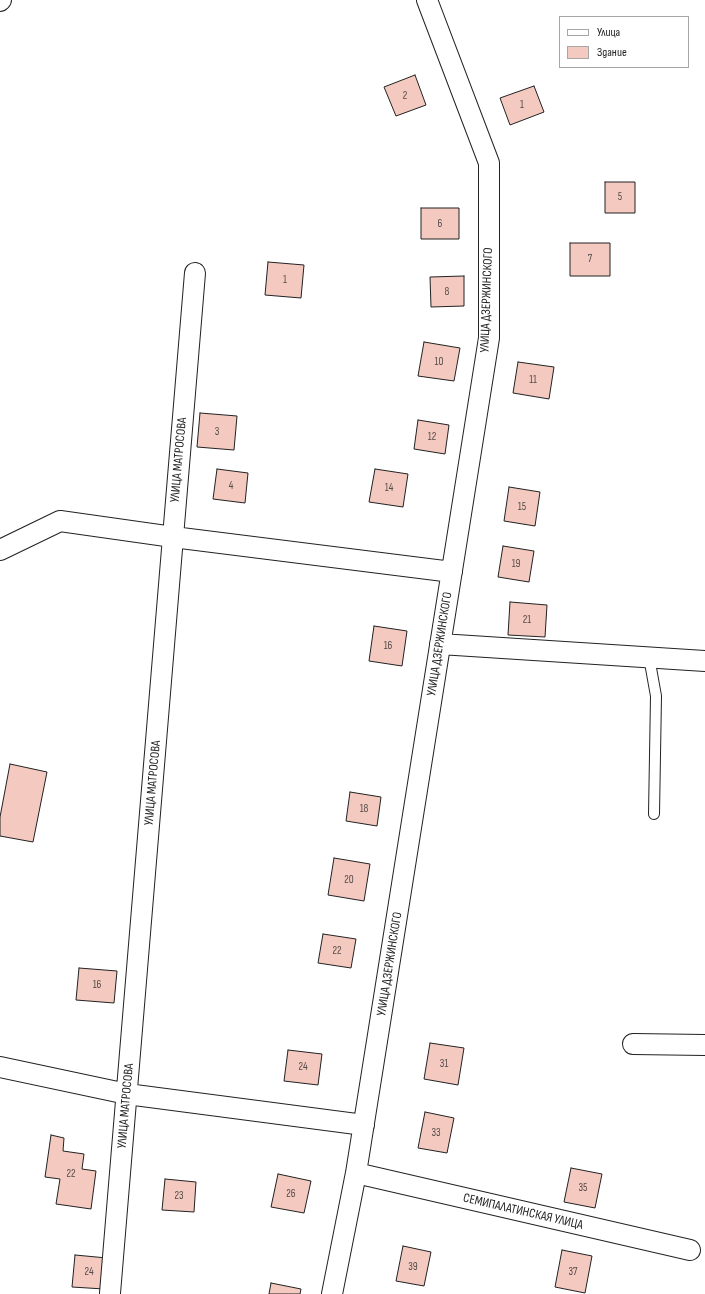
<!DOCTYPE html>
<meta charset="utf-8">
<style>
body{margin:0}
#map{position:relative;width:705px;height:1294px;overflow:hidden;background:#fff;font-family:"Sofia Sans Condensed",sans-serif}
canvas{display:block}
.legend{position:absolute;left:559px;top:16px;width:130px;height:52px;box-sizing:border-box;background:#fff;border:1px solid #a7a7a7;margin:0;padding:5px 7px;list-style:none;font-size:12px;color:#222}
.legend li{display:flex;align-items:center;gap:8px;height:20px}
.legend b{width:20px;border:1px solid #a7a7a7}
</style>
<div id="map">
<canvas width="705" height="1294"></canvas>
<ul class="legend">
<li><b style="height:5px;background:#fff"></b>Улица</li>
<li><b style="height:11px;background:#f3c9c0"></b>Здание</li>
</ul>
</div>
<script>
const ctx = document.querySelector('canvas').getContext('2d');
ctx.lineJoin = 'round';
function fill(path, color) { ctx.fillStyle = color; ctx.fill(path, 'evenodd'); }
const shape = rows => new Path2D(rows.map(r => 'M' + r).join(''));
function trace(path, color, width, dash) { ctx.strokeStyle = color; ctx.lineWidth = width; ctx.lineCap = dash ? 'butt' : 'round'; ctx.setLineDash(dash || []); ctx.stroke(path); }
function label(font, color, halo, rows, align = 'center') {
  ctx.font = font + ' "Sofia Sans Condensed",sans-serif'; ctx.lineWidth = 3; ctx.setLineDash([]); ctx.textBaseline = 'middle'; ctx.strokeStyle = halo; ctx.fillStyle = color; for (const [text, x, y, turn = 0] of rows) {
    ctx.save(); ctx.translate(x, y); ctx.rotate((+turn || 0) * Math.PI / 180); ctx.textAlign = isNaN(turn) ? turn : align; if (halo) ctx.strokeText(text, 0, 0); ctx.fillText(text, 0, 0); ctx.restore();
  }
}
const building = shape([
 [415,75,426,105,396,116,384,87,415,75],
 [534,86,544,112,510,125,500,98,534,86],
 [605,182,635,182,635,213,605,213,605,182],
 [421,208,459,208,459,239,421,239,421,208],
 [570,243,610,243,610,276,570,276,570,243],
 [268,262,304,265,301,298,265,295,268,262],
 [464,276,464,306,431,307,430,277,464,276],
 [424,342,460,348,454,381,418,376,424,342],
 [518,362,554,367,549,399,513,393,518,362],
 [200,413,237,416,234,450,197,447,200,413],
 [418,420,449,425,445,454,414,449,418,420],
 [217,469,248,473,245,503,213,499,217,469],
 [375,469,408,474,403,507,369,502,375,469],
 [509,487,540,492,535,526,504,521,509,487],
 [503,546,534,551,529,582,498,577,503,546],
 [510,602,547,605,545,637,508,635,510,602],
 [374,626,407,631,402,666,369,661,374,626],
 [10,764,47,772,33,842,0,836,0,817,10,764],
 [350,792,381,797,377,826,346,821,350,792],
 [334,858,370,864,364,901,328,895,334,858],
 [323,934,356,939,351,968,318,963,323,934],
 [79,968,117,971,114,1003,76,1000,79,968],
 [430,1043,464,1048,458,1085,424,1079,430,1043],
 [288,1050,322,1054,318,1085,284,1081,288,1050],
 [425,1112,454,1118,447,1153,418,1148,425,1112],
 [51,1135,64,1138,63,1151,84,1154,82,1169,96,1171,91,1209,56,1204,60,1179,45,1177,51,1135],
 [571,1168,602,1174,595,1208,564,1202,571,1168],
 [278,1174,311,1181,304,1213,271,1207,278,1174],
 [165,1179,196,1182,194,1212,162,1210,165,1179],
 [403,1246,431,1252,424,1286,396,1281,403,1246],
 [562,1250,592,1256,585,1293,555,1287,562,1250],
 [75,1255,107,1258,104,1289,72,1287,75,1255],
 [271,1283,301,1289,300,1294,269,1294,271,1283]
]);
fill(building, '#f3c9c0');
trace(building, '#222', 1);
const lane = shape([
 [649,657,656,696,654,814]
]);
const street = shape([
 [0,1,1,0],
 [0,550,60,521,173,537,452,572],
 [440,644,705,661],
 [633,1044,705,1045],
 [0,1067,127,1094,364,1125],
 [356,1173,690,1250],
 [110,1293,195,273],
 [332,1294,356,1173,489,338,489,163,427,0]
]);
trace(lane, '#222', 12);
trace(street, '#222', 22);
trace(lane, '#fff', 10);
trace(street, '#fff', 20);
label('11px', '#564c4a', null, [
 ["2",405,96],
 ["1",522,105],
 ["5",620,197],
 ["6",440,224],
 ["7",590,259],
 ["1",285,280],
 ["8",447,292],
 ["10",439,362],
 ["11",533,380],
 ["3",217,432],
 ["12",432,437],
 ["4",231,486],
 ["14",389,488],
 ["15",522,507],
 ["19",516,564],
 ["21",527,620],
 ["16",388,646],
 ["18",364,809],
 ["20",349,880],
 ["22",337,951],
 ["16",97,985],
 ["31",444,1064],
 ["24",303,1067],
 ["33",436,1133],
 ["22",71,1174],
 ["35",583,1188],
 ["26",291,1194],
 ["23",179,1196],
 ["39",413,1267],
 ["24",89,1272],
 ["37",573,1272]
]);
label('13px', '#222', '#fff', [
 ["УЛИЦА ДЗЕРЖИНСКОГО",487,300,-88],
 ["УЛИЦА МАТРОСОВА",179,460,-85],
 ["УЛИЦА ДЗЕРЖИНСКОГО",440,644,-81],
 ["УЛИЦА МАТРОСОВА",153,783,-85],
 ["УЛИЦА ДЗЕРЖИНСКОГО",390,964,-81],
 ["УЛИЦА МАТРОСОВА",126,1106,-85],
 ["СЕМИПАЛАТИНСКАЯ УЛИЦА",523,1212,13]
]);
</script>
